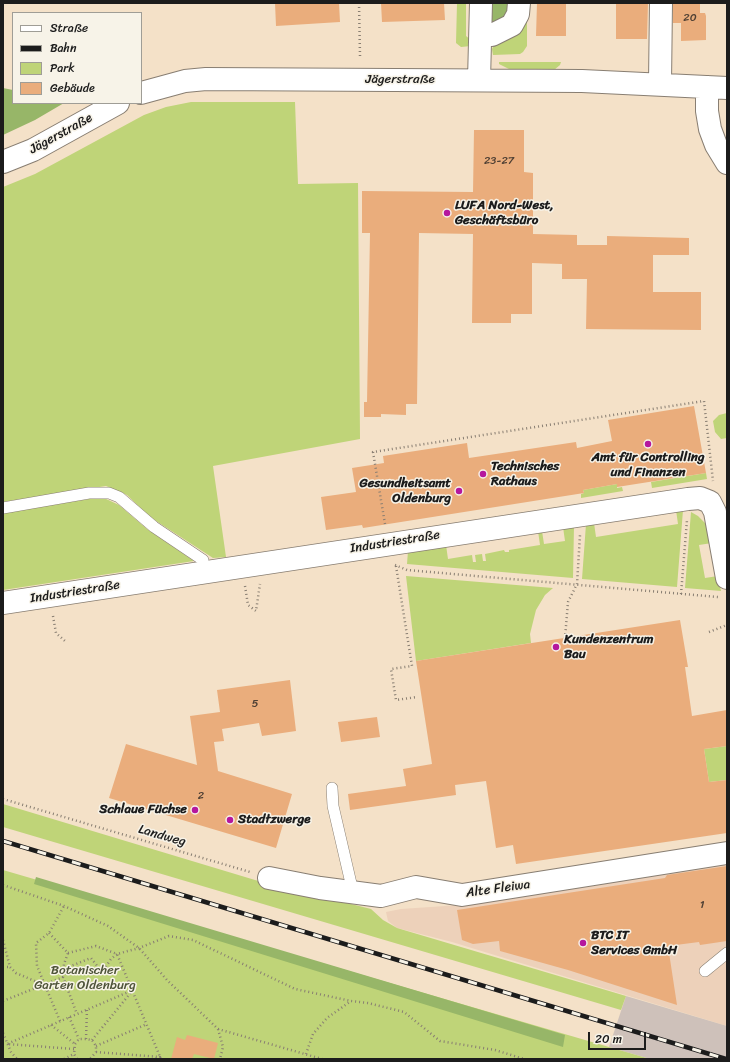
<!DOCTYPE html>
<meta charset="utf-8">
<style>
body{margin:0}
#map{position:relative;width:730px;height:1062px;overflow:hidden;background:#f4e1c8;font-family:Sriracha,sans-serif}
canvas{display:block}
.frame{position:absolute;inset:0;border:4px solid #1c1c1c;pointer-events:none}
.legend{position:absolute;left:12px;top:12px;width:130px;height:92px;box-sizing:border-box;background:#f7f3e8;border:1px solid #9f9d96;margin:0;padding:5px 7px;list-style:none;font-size:12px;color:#1c1c1c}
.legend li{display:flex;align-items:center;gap:8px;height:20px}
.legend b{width:20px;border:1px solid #9f9d96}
.scale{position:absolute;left:588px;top:1032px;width:58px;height:18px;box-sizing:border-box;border:2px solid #1c1c1c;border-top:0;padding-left:5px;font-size:12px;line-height:14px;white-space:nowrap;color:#1c1c1c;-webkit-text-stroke:3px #f7f3e8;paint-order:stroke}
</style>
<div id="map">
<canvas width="730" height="1062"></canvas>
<div class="frame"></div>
<ul class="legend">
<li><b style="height:5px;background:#fff"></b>Straße</li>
<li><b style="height:5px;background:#1c1c1c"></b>Bahn</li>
<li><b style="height:11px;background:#bfd478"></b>Park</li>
<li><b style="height:11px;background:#eaad7c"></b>Gebäude</li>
</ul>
<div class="scale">20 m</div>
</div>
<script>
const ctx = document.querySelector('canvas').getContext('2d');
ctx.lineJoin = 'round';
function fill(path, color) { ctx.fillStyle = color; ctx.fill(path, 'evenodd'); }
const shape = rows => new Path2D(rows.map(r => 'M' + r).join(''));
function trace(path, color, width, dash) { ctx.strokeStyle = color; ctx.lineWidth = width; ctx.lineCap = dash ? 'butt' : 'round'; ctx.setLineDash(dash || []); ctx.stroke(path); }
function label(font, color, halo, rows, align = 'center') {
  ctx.font = font + ' Sriracha,sans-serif'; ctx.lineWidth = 3; ctx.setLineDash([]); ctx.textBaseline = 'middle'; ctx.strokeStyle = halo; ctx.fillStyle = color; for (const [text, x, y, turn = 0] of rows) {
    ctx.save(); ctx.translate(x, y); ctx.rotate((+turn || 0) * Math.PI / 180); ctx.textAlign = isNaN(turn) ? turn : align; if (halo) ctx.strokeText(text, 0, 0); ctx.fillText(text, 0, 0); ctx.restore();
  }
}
fill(shape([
 [727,863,727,1026,452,942,397,928,388,921,386,912,401,909,460,905]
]), '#edd1ba');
fill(shape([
 [626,996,727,1026,727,1059,650,1059,609,1047]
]), '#cec1ba');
fill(shape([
 [457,3,466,3,466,36,471,40,471,46,461,47,456,43],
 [527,18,527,46,523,52,520,54,493,55,492,49,494,45],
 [499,62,561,62,560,65,554,70,511,70,499,64],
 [191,102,295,102,298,184,358,183,360,439,213,466,226,557,213,558,150,517,127,495,106,486,3,502,3,187,35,174,144,115,166,107],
 [727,413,727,438,721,439,715,432,713,421,719,415],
 [706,473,707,479,652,488,651,482],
 [617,484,617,488,622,487,623,491,581,498,581,494,584,493,583,490],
 [95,498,104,498,119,505,147,529,194,561,3,590,3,513],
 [676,510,683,510,677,587,582,579,586,524,594,523,596,537,678,524],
 [691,512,698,516,708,526,712,543,699,545,705,578,718,576,721,591,685,588],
 [574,526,573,578,407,564,408,551,446,545,448,559,472,555,473,562,476,562,475,555,482,554,483,561,486,561,485,554,504,550,505,552,509,552,509,550,540,545,538,531,542,531,544,544,565,541,563,527],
 [406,576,553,588,545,595,536,610,530,634,531,643,416,661],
 [727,746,727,780,709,782,704,749],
 [3,804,255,880,371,909,383,920,397,928,626,996,621,1010,3,827],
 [3,870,609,1047,650,1059,3,1059]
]), '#bfd478');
fill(shape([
 [488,3,510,3,508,21,490,28],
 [3,88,13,90,13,103,64,103,35,120,3,135],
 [36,877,565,1035,563,1047,34,884]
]), '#97b668');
fill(shape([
 [275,3,339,3,340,22,276,26],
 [381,3,444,3,445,20,382,22],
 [537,3,566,3,566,36,536,36],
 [616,3,648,3,647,39,616,39],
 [673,3,700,3,700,13,705,13,706,16,706,40,681,41,681,23,673,23],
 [474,130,524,130,524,172,533,173,533,234,577,235,577,245,607,245,607,236,689,238,689,255,653,255,653,292,701,292,701,330,586,329,587,279,562,279,562,264,532,263,532,314,511,314,511,323,472,323,473,234,419,233,417,404,406,404,406,415,381,414,381,417,364,417,364,402,367,402,370,233,362,233,362,191,473,192],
 [694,406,706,473,617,487,617,484,583,490,584,493,363,528,362,525,326,530,321,497,356,492,352,468,384,463,383,456,467,443,469,458,576,442,577,448,612,441,608,420],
 [680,620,688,667,685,667,692,716,727,710,727,746,704,749,709,782,727,780,727,833,516,864,513,845,496,848,486,781,455,785,456,795,350,810,348,794,406,786,403,769,432,764,416,661],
 [290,680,296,731,262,736,259,723,222,729,224,741,214,742,218,771,292,794,276,848,109,798,126,744,197,765,190,716,220,712,217,690],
 [377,717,380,737,341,742,338,722],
 [727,866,727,941,700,945,699,942,668,946,677,1005,568,970,500,951,499,941,473,944,462,940,457,910,665,878,667,875],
 [187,1035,218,1043,214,1059,194,1054,192,1059,171,1059,177,1037,185,1040]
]), '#eaad7c');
const lane = shape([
 [3,508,89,493,109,493,119,497,154,527,203,560],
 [332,788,333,806,353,892],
 [705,971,727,953]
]);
const street = shape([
 [481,35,492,35,512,25,518,14,519,3],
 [479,80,481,3],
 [660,83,661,3],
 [707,87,707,111,710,129,716,145,727,163],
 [141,93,185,81,206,79,582,81,727,88],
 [3,162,33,150,118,103],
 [3,603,688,499,700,498,710,502,715,512,727,578],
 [269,878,320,888,381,896,416,887,462,895,727,853]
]);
trace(lane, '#887e72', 12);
trace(street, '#887e72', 24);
trace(shape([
 [359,3,360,56],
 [385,524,373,452,704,401,713,481],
 [395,565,407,570,718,597],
 [396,566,412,666,391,669,396,700,417,697],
 [245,586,248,605,256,611,260,584],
 [681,594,687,520],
 [53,616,56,633,65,641],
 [709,632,727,625],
 [565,638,568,602,577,584,580,535],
 [3,799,250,872],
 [3,885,64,906,108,926,139,948,167,980,218,1029,322,1059],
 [49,933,68,953,64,964,63,977,77,1014],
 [3,940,10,967,16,973,44,985],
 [68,953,96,946,117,954],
 [3,967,10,967],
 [3,1001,63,977,71,966,91,958,102,972,111,959,117,954],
 [69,1017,79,1039],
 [60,1021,37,966,36,943,49,933,64,906],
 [51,1025,75,1044],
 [218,1029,223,1047,220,1059],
 [3,1033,11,1052,17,1059],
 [86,1039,87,1009],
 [96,1046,147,1024],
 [74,1049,7,1044,133,990,92,1040],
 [96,1052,160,1057,155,1059],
 [306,1054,313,1034,327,1018,351,1001,368,1003,404,1012,440,1041,495,1050,524,1059],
 [64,1059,74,1054],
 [77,1059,74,1054,75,1044,79,1039,86,1039,92,1040,96,1046,96,1052,90,1059],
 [161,1059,117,954,139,948,169,936,193,940,295,989,351,1001]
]), '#887e72', 2.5, [1, 3]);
trace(lane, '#fff', 11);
trace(street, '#fff', 22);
const rail = shape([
 [3,841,726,1059]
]);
trace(rail, '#1c1c1c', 4.5);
trace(rail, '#f7f3e8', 3, [9]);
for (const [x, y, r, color] of [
 [447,213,4,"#b5179e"],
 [648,444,4,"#b5179e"],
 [483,474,4,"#b5179e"],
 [459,491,4,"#b5179e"],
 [556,647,4,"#b5179e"],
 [195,810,4,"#b5179e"],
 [230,820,4,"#b5179e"],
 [583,943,4,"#b5179e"]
]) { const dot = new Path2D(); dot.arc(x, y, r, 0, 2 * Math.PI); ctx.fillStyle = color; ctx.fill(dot); trace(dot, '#f7f3e8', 1.5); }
label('11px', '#504034', null, [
 ["20",690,18],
 ["23-27",499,161],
 ["5",255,704],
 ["2",201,796],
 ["1",702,905]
]);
label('13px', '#1c1c1c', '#f7f3e8', [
 ["Jägerstraße",400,80],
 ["Jägerstraße",61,134,-29],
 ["Industriestraße",395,542,-9],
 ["Industriestraße",75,592,-9],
 ["Landweg",162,836,16],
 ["Alte Fleiwa",498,889,-8]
]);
label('bold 13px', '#1c1c1c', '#f7f3e8', [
 ["LUFA Nord-West,",455,206],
 ["Geschäftsbüro",455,221],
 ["Amt für Controlling",648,458,"center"],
 ["und Finanzen",648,473,"center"],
 ["Technisches",491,467],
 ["Rathaus",491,482],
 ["Gesundheitsamt",451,484,"right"],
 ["Oldenburg",451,499,"right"],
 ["Kundenzentrum",564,640],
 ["Bau",564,655],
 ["Schlaue Füchse",187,810,"right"],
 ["Stadtzwerge",238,820],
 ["BTC IT",591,936],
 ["Services GmbH",591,951]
], 'left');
label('13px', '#4d5338', '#f7f3e8', [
 ["Botanischer",85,971],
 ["Garten Oldenburg",85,986]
]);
</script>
